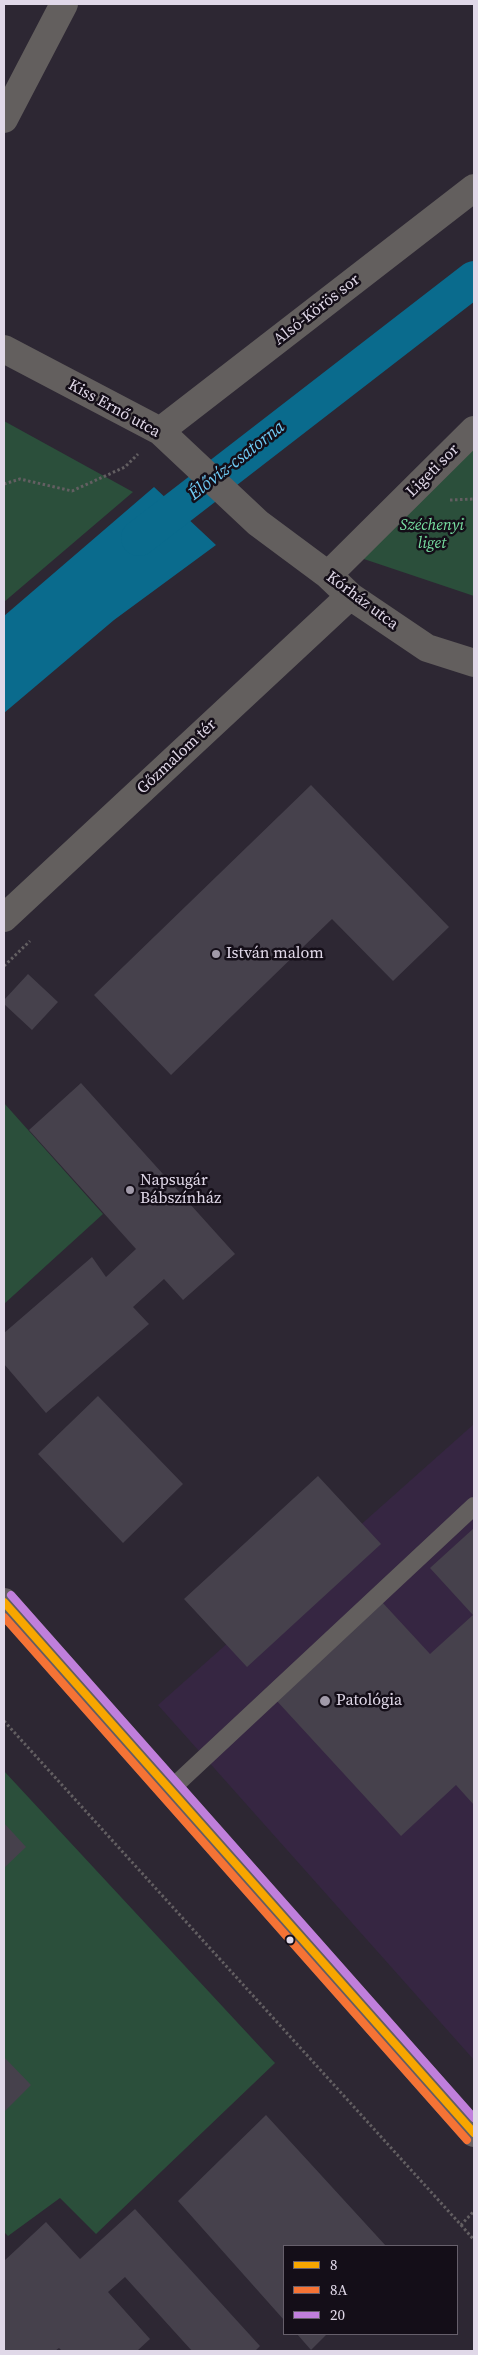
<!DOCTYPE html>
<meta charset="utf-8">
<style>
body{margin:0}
#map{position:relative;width:478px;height:2355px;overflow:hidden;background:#2d2733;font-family:"Source Serif 4",serif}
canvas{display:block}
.frame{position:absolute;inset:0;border:5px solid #e0d8e8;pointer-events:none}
.legend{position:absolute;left:283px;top:2245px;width:175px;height:90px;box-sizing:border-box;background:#140e18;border:1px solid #665f6b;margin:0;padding:6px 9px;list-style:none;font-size:15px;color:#e0d8e8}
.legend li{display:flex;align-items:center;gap:10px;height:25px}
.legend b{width:25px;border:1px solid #665f6b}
</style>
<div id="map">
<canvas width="478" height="2355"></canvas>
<div class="frame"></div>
<ul class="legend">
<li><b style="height:6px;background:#f7a600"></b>8</li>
<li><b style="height:6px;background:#f57335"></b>8A</li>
<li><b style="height:6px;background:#c07fdc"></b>20</li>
</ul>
</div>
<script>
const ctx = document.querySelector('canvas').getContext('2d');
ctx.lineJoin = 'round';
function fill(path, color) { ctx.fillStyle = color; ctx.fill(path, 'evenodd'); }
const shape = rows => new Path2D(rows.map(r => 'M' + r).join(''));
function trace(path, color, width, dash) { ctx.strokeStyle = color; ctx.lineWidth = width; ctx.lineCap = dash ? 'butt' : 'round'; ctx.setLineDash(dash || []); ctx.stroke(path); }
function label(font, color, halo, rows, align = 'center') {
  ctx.font = font + ' "Source Serif 4",serif'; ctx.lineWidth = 5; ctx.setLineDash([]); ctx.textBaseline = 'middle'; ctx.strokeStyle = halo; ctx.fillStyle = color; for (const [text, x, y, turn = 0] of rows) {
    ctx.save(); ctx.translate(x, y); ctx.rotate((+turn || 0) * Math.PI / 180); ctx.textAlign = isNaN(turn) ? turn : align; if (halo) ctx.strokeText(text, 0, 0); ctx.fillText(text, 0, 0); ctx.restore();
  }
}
fill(shape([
 [474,1424,474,2060,158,1705]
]), '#362642');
fill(shape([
 [4,421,133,492,4,602],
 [474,440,474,596,349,554],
 [4,1103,103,1214,4,1304],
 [4,1771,275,2063,96,2234,60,2198,8,2236,4,2232]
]), '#2b4f3b');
fill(shape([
 [154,487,216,545,114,620,4,713,4,616]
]), '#0a6b8d');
trace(shape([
 [139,538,474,279]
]), '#0a6b8d', 36);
fill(shape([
 [311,785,449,927,393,981,332,919,171,1075,94,995],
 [28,974,58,1002,32,1030,4,1004,4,1000],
 [81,1083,235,1254,183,1300,164,1279,133,1307,149,1324,46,1413,4,1364,4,1333,92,1257,106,1277,136,1249,29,1130],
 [98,1396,183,1484,123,1543,38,1454],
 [318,1476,381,1544,247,1667,184,1599],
 [474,1528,474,1805,456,1785,401,1836,276,1700,382,1602,430,1654,473,1615,430,1568],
 [4,1823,26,1847,4,1868],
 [4,2057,31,2085,4,2112],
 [266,2115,386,2246,284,2246,284,2320,178,2201],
 [135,2209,260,2346,255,2351,192,2351,125,2277,108,2292,150,2339,137,2351,62,2351,59,2348,55,2351,4,2351,4,2261,46,2222,80,2259],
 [297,2334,327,2334,311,2350]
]), '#46414c');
trace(shape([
 [4,484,20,479,72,491,125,467,138,454],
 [450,500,474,499],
 [4,966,30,941],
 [4,1721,461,2225,474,2211],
 [461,2225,474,2240]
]), '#635f62', 3, [2.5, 2.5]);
trace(shape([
 [171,1789,474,1506]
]), '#635f5e', 18);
trace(shape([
 [4,119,64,4],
 [4,349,160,431,258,523,328,575,350,596,427,648,474,663],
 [160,431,474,188],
 [328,575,474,430],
 [4,918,350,596]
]), '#635f5e', 28);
trace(shape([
 [4,1602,474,2133]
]), '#645e61', 28);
trace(shape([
 [4,1602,474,2133]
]), '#f7a600', 8);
trace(shape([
 [4,1617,467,2140]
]), '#f57335', 8);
trace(shape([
 [11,1595,474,2118]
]), '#c07fdc', 8);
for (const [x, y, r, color] of [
 [216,954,5,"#a19aa9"],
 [130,1190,5,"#a19aa9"],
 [325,1701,6,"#a19aa9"],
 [290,1940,4.5,"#e0d8e8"]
]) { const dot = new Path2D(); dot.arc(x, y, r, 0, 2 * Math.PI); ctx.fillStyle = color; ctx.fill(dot); trace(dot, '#140e18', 2); }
label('16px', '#e0d8e8', '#140e18', [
 ["Alsó-Körös sor",317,310,-38],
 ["Kiss Ernő utca",114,409,29],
 ["Ligeti sor",433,471,-45],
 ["Kórház utca",362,601,37],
 ["Gőzmalom tér",177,757,-43]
]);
label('italic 16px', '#77dea1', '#140e18', [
 ["Széchenyi",432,526],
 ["liget",432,544]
]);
label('16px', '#e0d8e8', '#140e18', [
 ["István malom",226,954],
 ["Napsugár",140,1181],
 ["Bábszínház",140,1199],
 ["Patológia",336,1701]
], 'left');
label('italic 18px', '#70cbf4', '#140e18', [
 ["Élővíz-csatorna",237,461,-38]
]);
</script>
